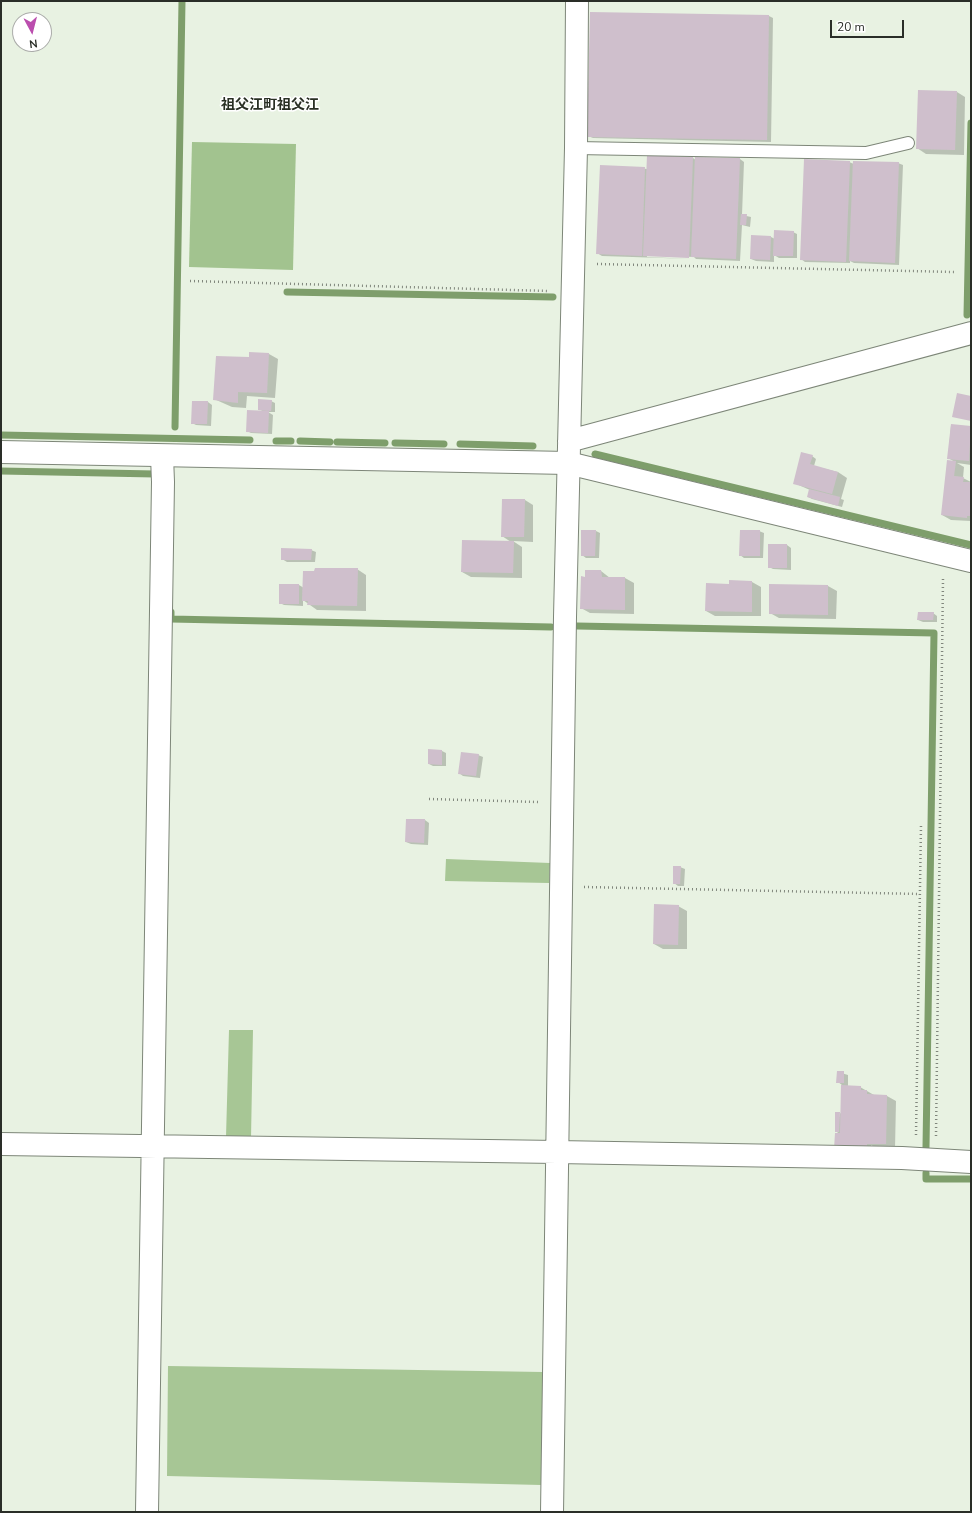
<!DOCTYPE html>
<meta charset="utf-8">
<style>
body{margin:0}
#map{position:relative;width:972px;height:1513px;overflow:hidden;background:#e8f2e2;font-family:"Nunito Sans",sans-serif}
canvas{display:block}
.frame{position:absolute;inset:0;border:2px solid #2a2e28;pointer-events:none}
.north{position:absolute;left:12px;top:12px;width:40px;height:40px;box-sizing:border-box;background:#fff;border:1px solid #aaaba9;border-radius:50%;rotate:173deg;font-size:11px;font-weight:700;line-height:16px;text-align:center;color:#2a2e28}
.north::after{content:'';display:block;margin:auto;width:14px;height:18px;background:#bb4eae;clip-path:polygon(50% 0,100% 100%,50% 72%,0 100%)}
.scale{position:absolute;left:830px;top:20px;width:74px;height:18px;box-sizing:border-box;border:2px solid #2a2e28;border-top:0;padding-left:5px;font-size:12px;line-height:14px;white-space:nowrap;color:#2a2e28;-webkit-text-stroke:3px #fff;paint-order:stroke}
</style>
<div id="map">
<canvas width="972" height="1513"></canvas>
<div class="frame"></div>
<div class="north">N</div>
<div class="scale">20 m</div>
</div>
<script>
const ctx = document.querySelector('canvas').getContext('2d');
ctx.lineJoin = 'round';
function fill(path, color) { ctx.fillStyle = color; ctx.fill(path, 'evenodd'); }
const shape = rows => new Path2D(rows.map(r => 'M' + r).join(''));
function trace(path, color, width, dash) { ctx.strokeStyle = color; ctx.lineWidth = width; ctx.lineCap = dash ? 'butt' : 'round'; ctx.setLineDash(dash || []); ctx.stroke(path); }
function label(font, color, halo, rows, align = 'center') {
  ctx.font = font + ' "Nunito Sans","Noto Sans JP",sans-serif'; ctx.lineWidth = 3; ctx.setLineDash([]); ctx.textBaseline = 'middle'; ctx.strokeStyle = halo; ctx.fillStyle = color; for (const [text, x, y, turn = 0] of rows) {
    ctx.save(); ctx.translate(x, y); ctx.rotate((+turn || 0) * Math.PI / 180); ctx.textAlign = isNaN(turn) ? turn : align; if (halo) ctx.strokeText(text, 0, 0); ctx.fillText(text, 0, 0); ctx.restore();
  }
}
fill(shape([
 [446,859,550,863,549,883,445,881],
 [229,1030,253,1030,251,1138,226,1137],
 [168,1366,543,1372,541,1485,167,1476]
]), '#a7c695');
fill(shape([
 [192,142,296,144,293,270,189,267]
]), '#a2c38f');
fill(shape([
 [591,13,769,16,773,18,771,142,593,138,588,136],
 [957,92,965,97,964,155,926,154,917,148],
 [693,158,696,160,696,158,740,159,744,162,742,215,751,217,750,227,742,225,740,261,696,259,694,257,647,255,647,257,693,259,602,256,597,253,601,166,648,169],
 [849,162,854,164,898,163,903,165,899,265,854,263,850,261,850,263,805,262,801,259],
 [793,232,797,234,797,258,779,258,774,255,774,262,756,261,751,259,752,236,771,237,775,239],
 [269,354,278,359,275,398,247,396,246,408,232,407,214,399,250,358],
 [271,401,275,403,275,412,268,412,273,415,272,434,251,433,247,431,264,412,259,409],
 [193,402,208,402,212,405,211,426,196,425,192,423],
 [951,425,971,427,971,465,957,463,964,467,963,478,971,482,971,521,951,520,942,515,955,462,948,458],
 [812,456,816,459,814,466,838,472,847,478,841,499,844,500,842,507,812,499,808,497,810,490,794,483],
 [525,500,533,505,533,542,513,541,522,547,522,578,471,577,462,572,511,542,502,536],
 [596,531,600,533,599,558,586,558,582,555],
 [759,531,764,533,763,558,744,558,740,555],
 [787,545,791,548,791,570,773,569,769,567],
 [311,550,316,552,315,562,287,562,282,559],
 [357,569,366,575,366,611,317,610,303,600,303,606,284,605,280,603,299,585,304,588,315,572],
 [601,571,610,578,625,578,634,583,634,614,590,613,581,608,586,578],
 [730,581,752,582,761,587,761,616,715,616,706,611,730,585],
 [828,586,837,591,836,619,779,618,770,613],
 [933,613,937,616,937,622,923,622,918,620],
 [429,750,442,751,446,753,446,766,433,766,429,764],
 [478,755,483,757,480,778,463,776,459,773],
 [425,820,429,823,428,845,411,844,406,842],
 [680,867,685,869,684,886,678,886,674,883],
 [678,906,687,911,687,949,663,949,654,944],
 [838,1072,848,1075,848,1086,860,1087,874,1095,887,1096,896,1101,895,1149,877,1148,871,1145,871,1151,836,1133,838,1133,836,1131,840,1113,842,1114,842,1085,838,1082]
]), '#0003');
trace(shape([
 [287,292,553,297],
 [967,315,971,123],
 [175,427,182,1],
 [1,435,250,440],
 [276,441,291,441],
 [300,441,330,442],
 [337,442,385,443],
 [395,443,444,444],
 [460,444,533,446],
 [595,454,971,545],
 [1,471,155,474],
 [171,612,171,619,551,627],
 [577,626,934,633,926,1147],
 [926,1173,926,1179,971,1179]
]), '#7e9e6b', 7);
fill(shape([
 [590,12,769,15,767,140,587,137],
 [918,90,957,91,955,150,916,149],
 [647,155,693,157,689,258,643,256],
 [695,157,740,158,736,259,691,257],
 [804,159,850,161,846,262,800,260],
 [853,161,899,162,895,263,849,261],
 [600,165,645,167,642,256,596,254],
 [741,214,747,214,746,225,740,225],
 [774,230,794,231,793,256,773,256],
 [751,235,771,236,770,260,750,259],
 [249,352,269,353,267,393,238,392,238,403,213,400,216,356,249,357],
 [957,393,971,396,971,421,952,417],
 [258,399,272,400,271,411,258,410],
 [192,401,208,401,207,424,191,424],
 [247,410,269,411,268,433,246,432],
 [951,424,971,426,969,461,947,459],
 [801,452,813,455,810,464,838,472,832,494,793,484],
 [947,460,956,461,954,476,964,477,963,482,971,482,971,516,967,516,967,518,941,515],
 [809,489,840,497,838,506,807,497],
 [502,499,525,499,524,537,501,537],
 [581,530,596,530,595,556,581,556],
 [740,530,760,530,760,556,739,556],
 [462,540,514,541,513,573,461,572],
 [768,544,787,544,787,568,768,568],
 [281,548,312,549,311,560,281,560],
 [315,568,358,568,357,606,307,605,308,601,302,601,303,571,314,571],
 [585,570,601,570,602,577,625,577,625,610,580,609,581,576,585,577],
 [729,580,752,581,752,612,705,611,706,583,729,584],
 [279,584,299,584,299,604,279,604],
 [769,584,828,585,828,615,769,614],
 [918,612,934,612,933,620,917,620],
 [428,749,442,750,442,765,428,764],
 [461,752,479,754,476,776,458,774],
 [406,819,425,819,424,843,405,842],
 [673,866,681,866,680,884,673,884],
 [654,904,679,905,678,945,653,944],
 [837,1071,844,1071,844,1083,836,1083],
 [841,1085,861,1086,861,1090,867,1090,867,1094,887,1095,886,1144,867,1144,867,1149,834,1149,835,1133,840,1133],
 [835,1112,840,1112,839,1132,835,1132]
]), '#cfbfcc');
const service = shape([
 [576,148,866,153,908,143]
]);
const minor = shape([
 [569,441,971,333],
 [1,1144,557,1152,902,1158,971,1162],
 [147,1512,163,482,162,456],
 [552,1512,565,617,576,148,577,1]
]);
const tertiary = shape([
 [1,452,568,463,971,561]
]);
trace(service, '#7d8678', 14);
trace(minor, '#7d8678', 24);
trace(tertiary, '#7d8678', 24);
trace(shape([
 [597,264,954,272],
 [190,281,549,291],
 [429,799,538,802],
 [584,887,920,894],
 [916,1135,921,825],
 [936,1136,943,579]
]), '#80867c', 2.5, [1, 3]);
trace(service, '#fff', 12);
trace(minor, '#fff', 22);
trace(tertiary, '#fff', 22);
label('bold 14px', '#282f23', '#fff', [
 ["祖父江町祖父江",270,106]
]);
</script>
